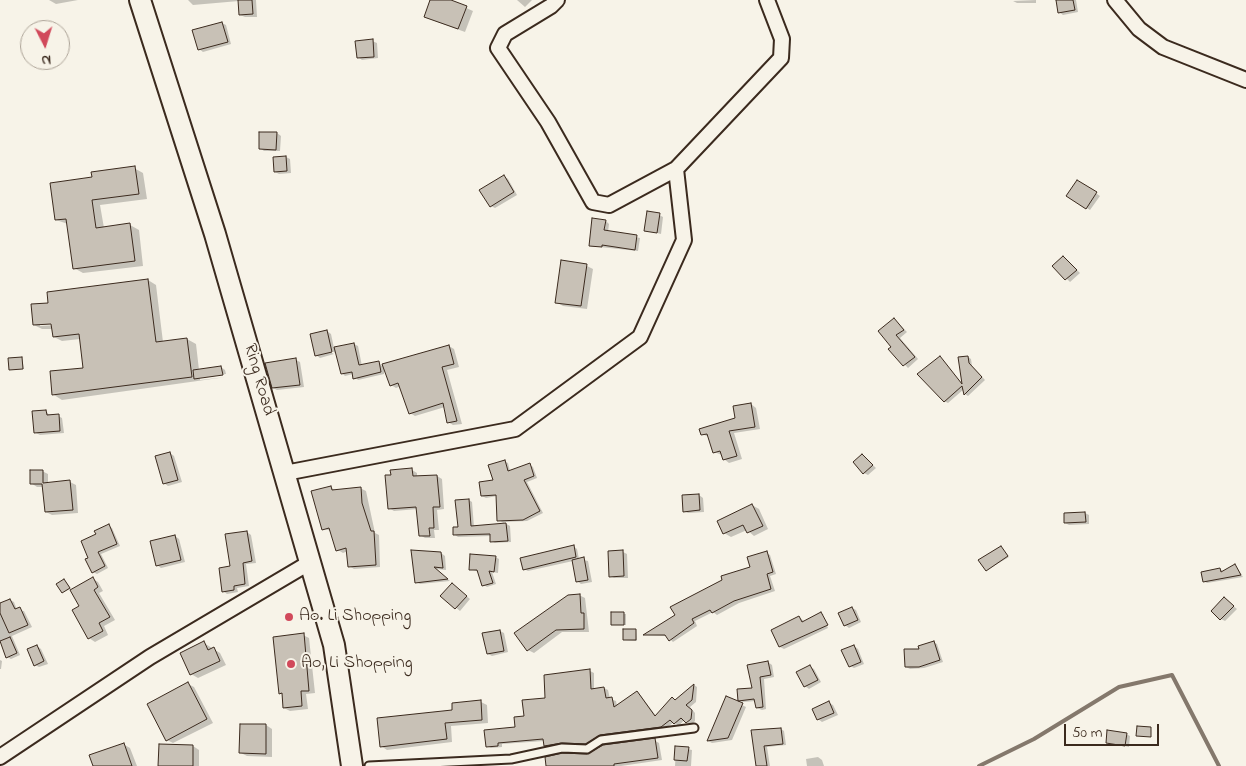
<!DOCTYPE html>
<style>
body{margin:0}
#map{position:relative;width:1246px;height:766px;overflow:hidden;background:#f7f3e8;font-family:"Indie Flower",sans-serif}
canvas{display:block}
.north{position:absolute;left:20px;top:20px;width:50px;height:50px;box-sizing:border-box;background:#f7f3e8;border:1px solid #aca397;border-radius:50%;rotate:175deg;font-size:14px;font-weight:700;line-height:20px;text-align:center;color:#3b2a1e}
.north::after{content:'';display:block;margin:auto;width:18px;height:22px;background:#d1495b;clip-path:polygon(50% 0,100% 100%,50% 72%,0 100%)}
.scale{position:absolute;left:1064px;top:724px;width:95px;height:22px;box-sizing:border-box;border:2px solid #3b2a1e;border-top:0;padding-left:6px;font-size:15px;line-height:18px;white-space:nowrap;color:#3b2a1e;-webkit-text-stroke:4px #f7f3e8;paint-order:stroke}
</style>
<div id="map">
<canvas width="1246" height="766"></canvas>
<div class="north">N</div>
<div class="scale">50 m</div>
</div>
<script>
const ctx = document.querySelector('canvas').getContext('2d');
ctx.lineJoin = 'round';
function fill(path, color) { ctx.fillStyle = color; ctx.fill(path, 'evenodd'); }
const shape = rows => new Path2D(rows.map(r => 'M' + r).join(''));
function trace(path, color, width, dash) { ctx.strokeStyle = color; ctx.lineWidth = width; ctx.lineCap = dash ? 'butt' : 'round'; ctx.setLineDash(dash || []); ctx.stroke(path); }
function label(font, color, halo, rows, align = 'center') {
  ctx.font = font + ' "Indie Flower",sans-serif'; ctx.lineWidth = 4; ctx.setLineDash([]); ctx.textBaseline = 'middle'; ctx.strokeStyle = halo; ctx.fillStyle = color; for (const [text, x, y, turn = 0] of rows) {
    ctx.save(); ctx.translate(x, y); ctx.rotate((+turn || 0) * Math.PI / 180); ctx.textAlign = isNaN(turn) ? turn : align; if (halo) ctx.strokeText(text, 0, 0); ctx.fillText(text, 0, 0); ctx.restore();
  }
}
fill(shape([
 [49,0,78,0,56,4],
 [188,0,256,0,257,17,245,17,240,15,239,1,193,5],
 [431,0,448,0,473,11,465,32,432,20],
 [517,0,532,0,525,7],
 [1036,0,1036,3,1017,3,1013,1],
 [1058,0,1076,0,1078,12,1063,15,1059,12],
 [222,23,226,25,231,44,203,52,199,49],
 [372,41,377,43,378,58,362,60,358,57],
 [277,133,281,136,280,151,264,151,260,148],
 [286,157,290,159,291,173,279,174,275,172],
 [134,168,143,173,147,199,100,205,104,228,130,225,139,230,143,266,83,273,74,268,68,224,56,220,94,178],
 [504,176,508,179,517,195,495,208,491,206],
 [1078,181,1100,196,1090,210,1068,196],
 [659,215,663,217,661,234,645,230],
 [606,221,609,224,608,232,640,238,638,251,590,246],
 [1063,257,1080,273,1070,282,1054,266],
 [562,262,587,266,593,269,587,309,563,306,556,302],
 [148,280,156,285,163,342,187,339,196,344,199,370,221,367,225,370,226,374,200,377,200,380,226,377,62,400,54,395,84,369,80,339,62,341,54,337,53,329,42,329,34,325,50,304],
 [57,322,57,325,40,326,40,324],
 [894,319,907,332,900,338,918,359,908,368,890,349,893,347],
 [327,331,331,334,334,348,354,344,358,346,362,366,378,362,382,366,449,346,454,349,459,367,447,370,462,424,453,425,448,422,445,407,415,416,410,413,401,386,396,388,391,385,384,367,384,374,358,380,353,374,345,376,342,373,337,354,327,348,326,350,334,354,320,358,316,355],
 [940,357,963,385,968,357,971,359,972,366,985,380,968,396,965,394,964,389,948,403,944,401],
 [22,358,24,369,10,369],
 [296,360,300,362,304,387,277,390,273,388],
 [751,404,756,408,760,429,734,433,742,459,729,463,724,459,722,455,714,452,709,437,702,434,737,419],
 [46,411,50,416,58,416,62,418,64,433,40,435,36,433],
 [170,453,174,456,182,482,168,486,164,483],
 [862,455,876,468,868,475,864,473],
 [504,461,508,463,510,471,530,465,533,467,537,478,527,482,543,513,527,521,503,522,510,526,511,542,495,543,491,541,491,536,458,537,455,535,469,500,472,502,474,527,505,524,499,520,497,496,486,498,482,496,495,482],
 [412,470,417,473,417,477,437,476,442,479,444,509,437,510,439,530,434,530,435,538,425,538,420,535,418,509,394,511,389,508],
 [42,471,48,474,48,483,70,482,76,485,78,513,52,515,46,512,44,487,37,487,31,483],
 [330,487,335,490,360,488,366,491,375,533,379,535,380,567,354,569,349,566,348,551,343,553,338,550,332,531,324,529],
 [699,495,703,498,704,512,688,513,684,511],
 [752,505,759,509,768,529,754,536,747,530,731,537,724,533,719,521],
 [1085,513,1089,515,1089,524,1069,525,1065,523],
 [108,526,112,528,120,546,101,554,108,568,97,574,93,572,89,558,98,535],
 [247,532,251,535,256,563,246,564,249,586,237,588,238,592,227,594,223,591],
 [175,536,179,539,185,562,161,568,157,565],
 [573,546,577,549,579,559,588,561,592,582,581,584,577,581,573,561,528,571,524,569],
 [1002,548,1009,557,987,570,980,560],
 [623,552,627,554,628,578,614,578,610,576],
 [441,553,445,556,446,570,436,569,450,581,420,584,416,582],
 [766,553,770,555,776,574,770,576,775,591,739,603,717,615,713,612,695,621,697,626,673,642,667,636,645,635,751,568],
 [495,557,499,559,498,573,492,572,496,584,487,587,484,585,479,572,470,569],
 [1235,566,1243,577,1207,583,1204,581,1220,569,1224,572],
 [93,579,98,582,103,591,99,593,115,620,104,626,108,635,95,642,89,638,80,607,71,589,63,592,64,580,72,590],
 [452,584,470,599,460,611,442,596],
 [579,595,585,598,589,632,562,632,534,653,528,650],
 [1225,599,1237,609,1225,621,1221,619],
 [10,600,14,602,17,610,24,611,32,627,12,636,20,655,11,659,7,657,0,640,0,605],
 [852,608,856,610,861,622,849,628,845,625],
 [612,613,626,614,626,625,614,625],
 [821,613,824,615,821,615,828,628,784,649,780,647,773,631,799,617,805,622],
 [636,630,637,641,625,640],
 [500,631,504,633,508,652,492,656,488,654],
 [303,635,309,638,315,693,306,694,308,709,290,711,284,708,283,695,280,693],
 [933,642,937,644,943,662,924,668,910,669,906,667,921,650],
 [204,643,220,653,226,665,198,678,191,674],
 [37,646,41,649,48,664,39,667,35,665],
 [854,646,858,649,864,664,854,668,850,666],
 [0,660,2,661,1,669,0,669],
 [768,662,772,665,774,677,764,679,766,709,762,710,757,708,756,701,743,702,739,700,753,689],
 [810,667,814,669,821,682,809,689,805,686],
 [590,671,594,673,594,689,604,688,608,690,610,699,616,701,617,706,638,692,656,716,694,685,697,687,696,702,690,707,695,713,695,721,691,725,684,720,679,726,674,722,665,729,590,745,567,744,549,748,545,746,544,741,502,744,502,747,491,748,487,746,517,729,525,717,546,699],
 [188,684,194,687,213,723,173,743,167,740],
 [727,698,746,707,732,740,712,743,708,741],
 [481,702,487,705,488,723,451,726,452,742,387,750,381,746,454,711],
 [829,703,833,705,838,715,822,722,818,719],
 [266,725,272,729,272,757,247,756,241,753],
 [781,729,784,731,786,745,767,747,770,766,758,766,752,732],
 [1126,734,1130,736,1129,747,1107,742],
 [654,740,659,743,662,760,621,766,548,766],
 [123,744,130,748,137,766,94,766],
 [193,746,199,750,199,766,160,766],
 [676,747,692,750,691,766,675,766],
 [818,757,822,760,824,766,807,766,806,759]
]), '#0003');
trace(shape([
 [979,766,1034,739,1119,687,1172,675,1219,766]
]), '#84786c', 4);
const building = shape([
 [238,0,252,0,253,14,239,15,238,0],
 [430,0,451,0,467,6,458,29,424,17,430,0],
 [1056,0,1073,0,1075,10,1058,13,1056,0],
 [222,22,228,42,198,50,192,30,222,22],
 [373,39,374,57,357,58,355,41,373,39],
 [259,132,277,132,276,150,259,149,259,132],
 [286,156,287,171,274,172,273,157,286,156],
 [135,166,139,194,92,200,96,228,130,223,135,261,73,269,66,219,55,220,50,183,92,177,91,172,135,166],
 [504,175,514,192,490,207,479,190,504,175],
 [1077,180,1097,192,1086,209,1066,196,1077,180],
 [647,211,660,213,657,233,644,231,647,211],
 [592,218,606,220,604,230,637,235,635,250,602,245,602,247,589,246,592,218],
 [1063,256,1077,270,1065,280,1052,266,1063,256],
 [561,260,587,264,581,306,555,303,561,260],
 [148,279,156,342,187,338,192,377,52,395,50,371,83,368,79,334,53,337,51,324,33,325,31,304,48,303,47,292,148,279],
 [894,318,904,330,896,335,915,357,903,366,888,349,891,347,878,331,894,318],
 [327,330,332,352,315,356,310,334,327,330],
 [354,343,359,365,379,361,381,372,353,379,352,372,341,374,334,347,354,343],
 [449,345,454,364,442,367,457,421,447,423,443,403,409,414,398,383,390,386,382,364,449,345],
 [940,356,962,384,958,357,968,356,969,363,982,377,964,395,962,386,944,402,917,374,940,356],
 [22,357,23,369,9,370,8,358,22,357],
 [296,358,300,385,272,388,265,363,296,358],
 [221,366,223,375,194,379,193,370,221,366],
 [751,403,755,427,729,431,737,456,723,460,720,451,713,453,707,434,701,435,699,429,735,418,733,406,751,403],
 [46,410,47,415,59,414,60,431,34,433,32,411,46,410],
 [170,452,178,480,163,484,155,456,170,452],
 [862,454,873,465,863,474,853,462,862,454],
 [505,460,508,471,530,463,534,476,524,480,540,511,523,520,497,521,496,495,481,496,479,482,493,480,488,465,505,460],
 [412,468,413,476,437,475,440,507,433,507,434,528,429,528,430,536,419,536,416,507,388,509,385,475,391,475,390,470,412,468],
 [30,470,43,470,43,483,70,480,73,510,45,512,42,484,30,484,30,470],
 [331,486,332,490,361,487,362,503,371,531,374,531,376,565,348,567,346,548,336,551,329,528,322,530,311,491,331,486],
 [699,494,700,510,683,512,682,495,699,494],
 [469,499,471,526,506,523,508,541,490,542,490,534,453,535,453,527,458,527,455,500,469,499],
 [752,504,763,526,747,533,743,525,723,534,717,521,752,504],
 [1085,512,1086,522,1064,523,1064,513,1085,512],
 [109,524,117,544,98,552,105,566,92,573,85,559,88,558,81,541,96,534,94,531,109,524],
 [247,531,252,561,243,563,245,584,234,586,234,590,222,592,219,568,230,566,225,534,247,531],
 [175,535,181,560,156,566,150,541,175,535],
 [574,545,576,557,523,570,520,558,574,545],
 [1001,546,1008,556,986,571,978,560,1001,546],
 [411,550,441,552,443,568,434,567,448,579,415,583,411,550],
 [623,550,624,576,609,577,608,551,623,550],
 [767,551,773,572,767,574,771,589,734,601,712,613,710,610,692,619,694,623,669,641,665,635,643,635,675,615,670,607,722,580,721,576,750,567,747,557,767,551],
 [470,554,496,556,494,572,489,571,493,583,482,586,477,570,469,570,470,554],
 [584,557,588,580,576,582,572,560,584,557],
 [1235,564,1241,575,1203,582,1201,572,1220,568,1221,572,1235,564],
 [93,577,98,587,94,590,110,617,99,623,103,631,88,639,72,610,79,606,70,590,93,577],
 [64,579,70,588,62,593,56,584,64,579],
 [452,583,467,596,455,609,440,596,452,583],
 [580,594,581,613,584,613,584,629,556,630,527,651,514,633,568,595,580,594],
 [1224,597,1234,606,1220,620,1211,611,1224,597],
 [10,599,15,609,20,607,28,625,9,633,0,613,0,603,10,599],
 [852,607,858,620,844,626,838,613,852,607],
 [611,612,624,612,624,625,611,625,611,612],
 [821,612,828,625,779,647,771,630,799,616,802,622,821,612],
 [623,629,636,629,636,640,623,640,623,629],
 [500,630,504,651,487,654,482,633,500,630],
 [304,633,309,691,301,691,302,706,283,708,282,693,279,694,273,637,304,633],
 [10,637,17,653,6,658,0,641,10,637],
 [204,641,208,650,214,647,220,661,190,675,180,653,204,641],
 [934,641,940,660,919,667,905,667,904,649,919,649,918,646,934,641],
 [37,645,44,661,34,666,27,649,37,645],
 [854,645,861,662,849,667,841,650,854,645],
 [768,661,771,675,760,677,763,707,756,708,754,699,738,701,737,689,752,688,747,665,768,661],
 [810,665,818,680,804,687,796,672,810,665],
 [590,669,591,689,604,687,606,698,612,697,614,707,637,691,655,716,672,697,675,700,694,684,692,700,686,705,692,710,691,719,686,723,681,718,674,724,670,720,661,727,600,735,586,744,562,743,544,746,543,739,498,743,498,746,486,747,484,730,515,727,514,717,524,716,522,700,545,698,544,675,590,669],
 [188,682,207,719,166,741,147,704,188,682],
 [726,696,743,703,728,738,707,741,726,696],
 [481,700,482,720,445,723,447,739,380,747,377,718,452,710,452,703,481,700],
 [829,701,834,713,817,720,812,709,829,701],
 [240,724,266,724,266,754,239,753,240,724],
 [1137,726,1151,727,1151,737,1136,736,1137,726],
 [781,728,783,744,764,746,767,766,756,766,751,730,781,728],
 [1107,730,1127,733,1125,746,1106,743,1107,730],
 [655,738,658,758,614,764,614,766,546,766,545,757,562,753,587,754,603,745,655,738],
 [124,743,132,766,93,766,89,755,124,743],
 [159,744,193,745,193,766,158,766,159,744],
 [675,746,689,747,687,761,674,760,675,746]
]);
fill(building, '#c8c1b6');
trace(building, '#3b2a1e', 1);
const lane = shape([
 [369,766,511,759,562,748,587,749,601,740,694,728]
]);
const street = shape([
 [1115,0,1139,29,1163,47,1246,80],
 [676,169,781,58,782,39,767,0],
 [285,473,515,429,640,337,684,240,676,169,609,205,593,202,548,122,498,48,505,34,551,6,557,0],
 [0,757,150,657,309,563]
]);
const secondary = shape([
 [140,0,215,234,334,645,352,766]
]);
trace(lane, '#3b2a1e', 11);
trace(street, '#3b2a1e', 18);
trace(secondary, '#3b2a1e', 24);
trace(lane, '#f7f3e8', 7);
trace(street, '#f7f3e8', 14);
trace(secondary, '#f7f3e8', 20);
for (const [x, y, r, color] of [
 [289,617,5,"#d1495b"],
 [291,664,5,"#d1495b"]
]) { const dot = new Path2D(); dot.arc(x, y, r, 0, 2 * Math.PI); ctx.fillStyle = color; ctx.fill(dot); trace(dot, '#f7f3e8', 2); }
label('18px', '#3b2a1e', '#f7f3e8', [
 ["Ring Road",258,380,74]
]);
label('18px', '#3b2a1e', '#f7f3e8', [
 ["Ao. Li Shopping",299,617],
 ["Ao, Li Shopping",301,664]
], 'left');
</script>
